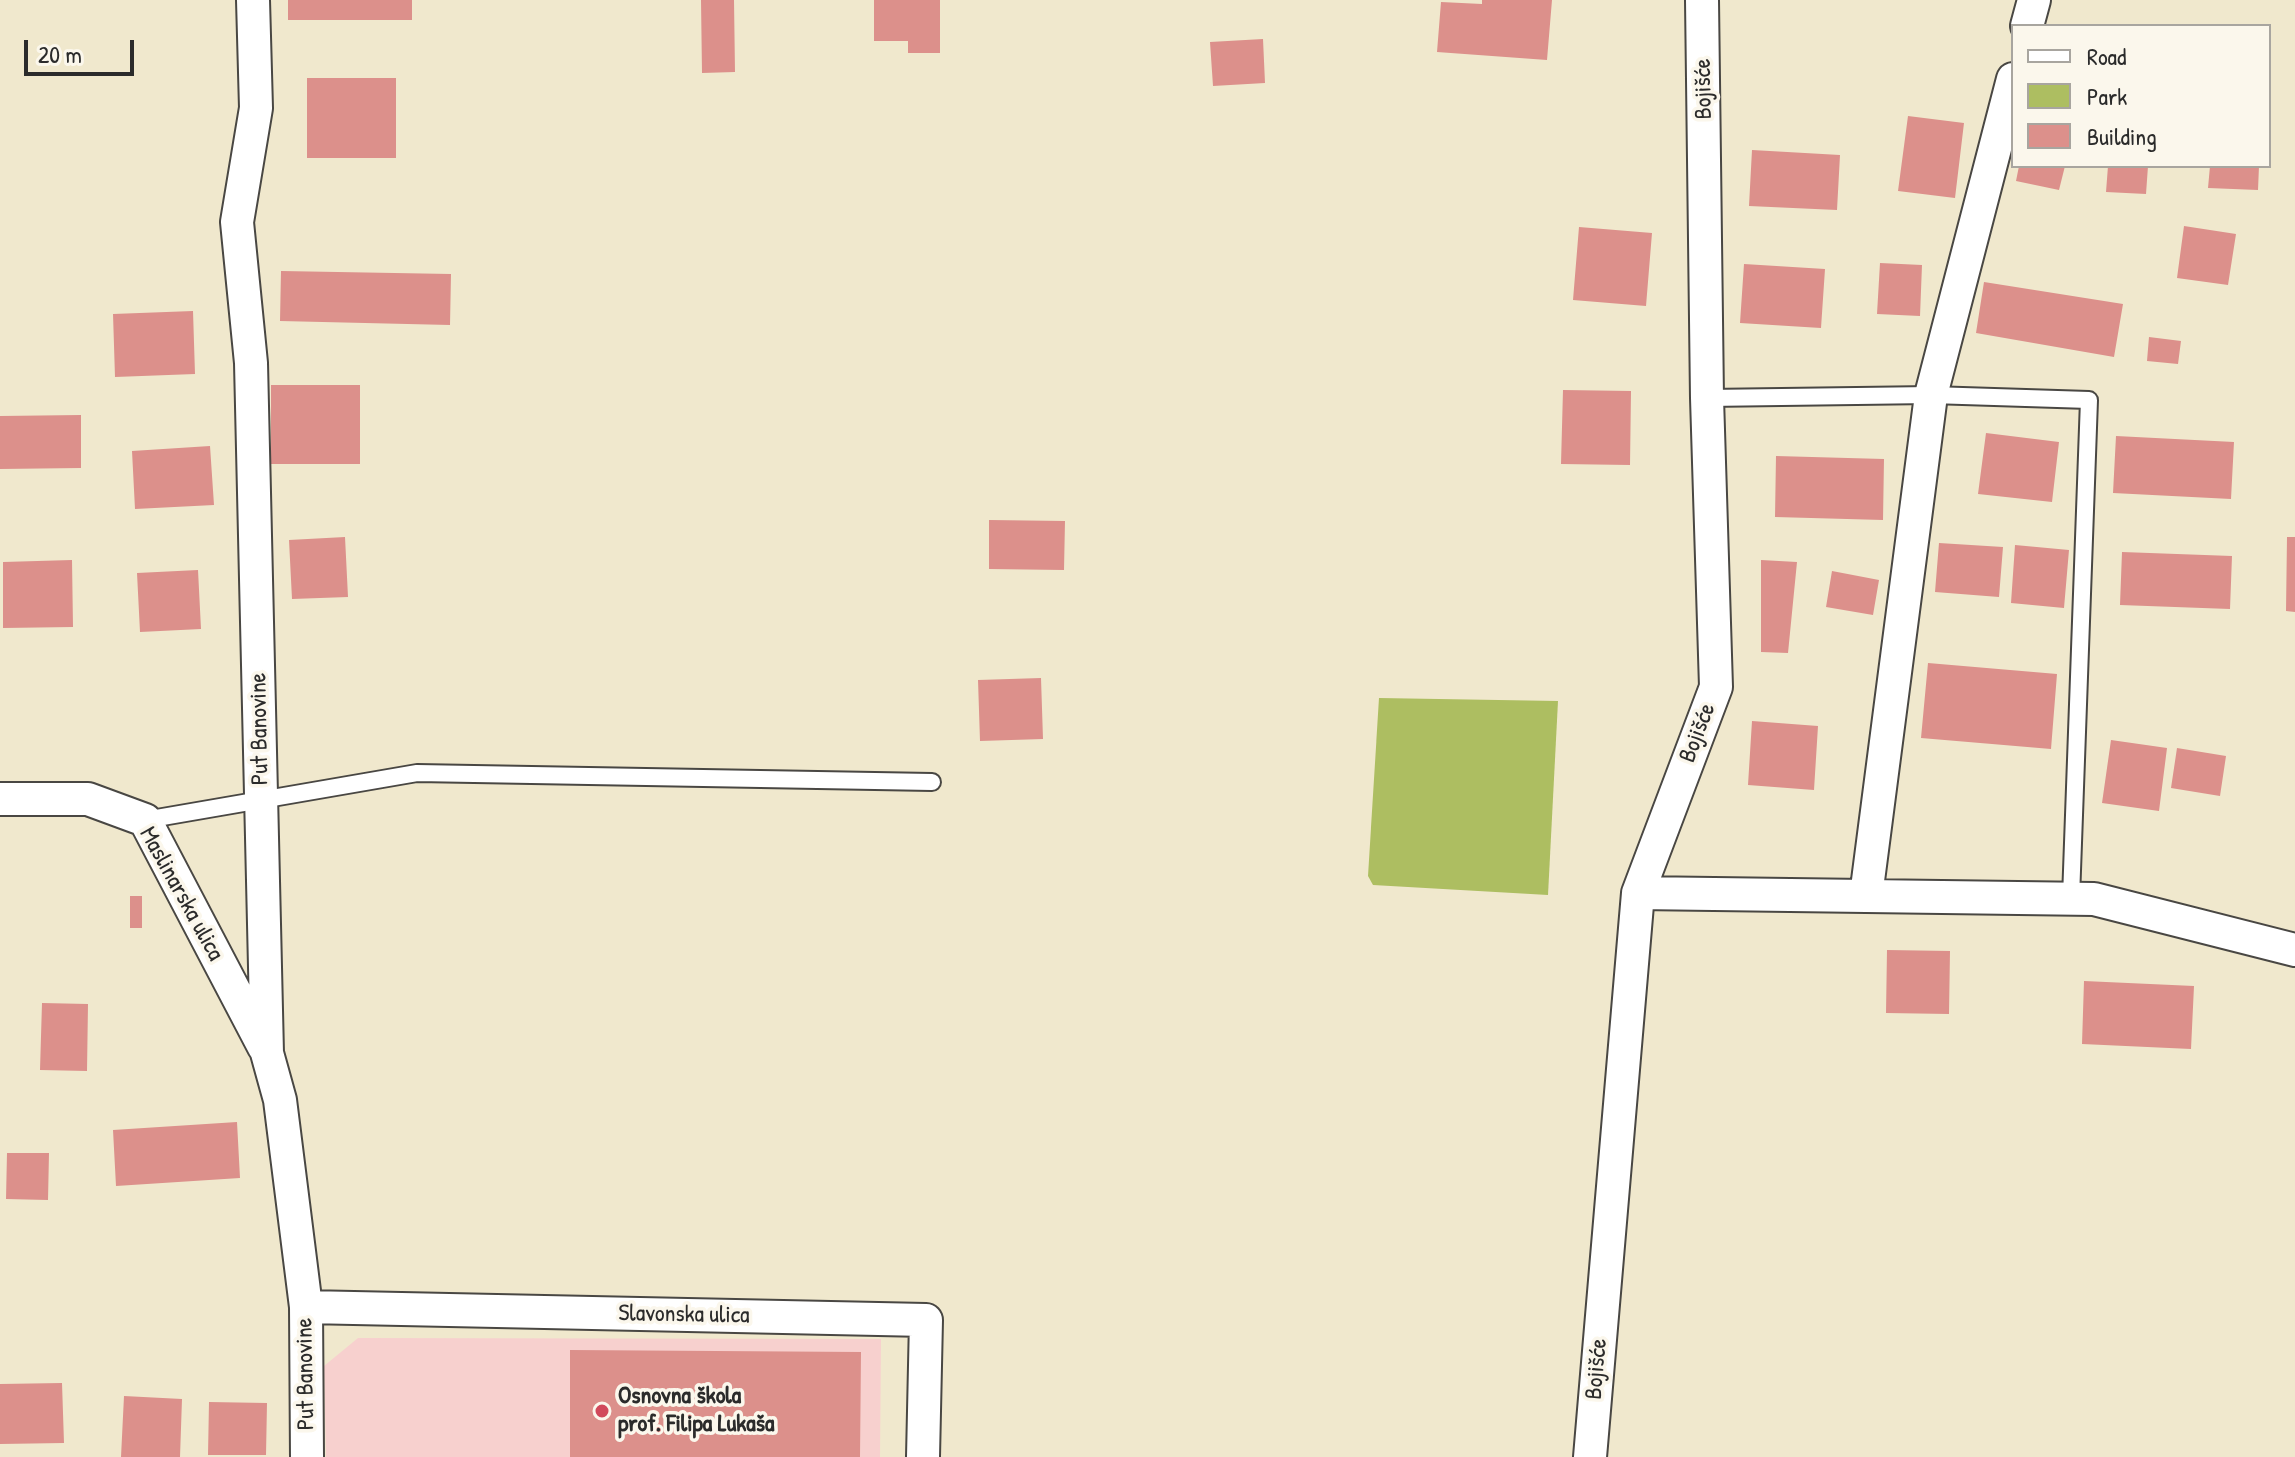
<!DOCTYPE html>
<meta charset="utf-8">
<style>
body{margin:0}
#map{position:relative;width:2295px;height:1457px;overflow:hidden;background:#f0e8cd;font-family:"Patrick Hand",sans-serif}
canvas{display:block}
.legend{position:absolute;left:2011px;top:24px;width:260px;height:144px;box-sizing:border-box;background:#fbf7ec;border:2px solid #a8a59f;margin:0;padding:10px 14px;list-style:none;font-size:24px;color:#2b2b2b}
.legend li{display:flex;align-items:center;gap:16px;height:40px}
.legend b{width:40px;border:2px solid #a8a59f}
.scale{position:absolute;left:24px;top:40px;width:110px;height:36px;box-sizing:border-box;border:4px solid #2b2b2b;border-top:0;padding-left:10px;font-size:24px;line-height:28px;white-space:nowrap;color:#2b2b2b;-webkit-text-stroke:6px #fbf7ec;paint-order:stroke}
</style>
<div id="map">
<canvas width="2295" height="1457"></canvas>
<ul class="legend">
<li><b style="height:10px;background:#fff"></b>Road</li>
<li><b style="height:22px;background:#adbe61"></b>Park</li>
<li><b style="height:22px;background:#dc908b"></b>Building</li>
</ul>
<div class="scale">20 m</div>
</div>
<script>
const ctx = document.querySelector('canvas').getContext('2d');
ctx.lineJoin = 'round';
function fill(path, color) { ctx.fillStyle = color; ctx.fill(path, 'evenodd'); }
const shape = rows => new Path2D(rows.map(r => 'M' + r).join(''));
function trace(path, color, width, dash) { ctx.strokeStyle = color; ctx.lineWidth = width; ctx.lineCap = dash ? 'butt' : 'round'; ctx.setLineDash(dash || []); ctx.stroke(path); }
function label(font, color, halo, rows, align = 'center') {
  ctx.font = font + ' "Patrick Hand",sans-serif'; ctx.lineWidth = 7; ctx.setLineDash([]); ctx.textBaseline = 'middle'; ctx.strokeStyle = halo; ctx.fillStyle = color; for (const [text, x, y, turn = 0] of rows) {
    ctx.save(); ctx.translate(x, y); ctx.rotate((+turn || 0) * Math.PI / 180); ctx.textAlign = isNaN(turn) ? turn : align; if (halo) ctx.strokeText(text, 0, 0); ctx.fillText(text, 0, 0); ctx.restore();
  }
}
fill(shape([
 [358,1338,881,1339,880,1457,326,1457,324,1366]
]), '#f7d0ce');
fill(shape([
 [1379,698,1558,701,1548,895,1373,885,1368,876]
]), '#adbe61');
fill(shape([
 [288,0,412,0,412,20,288,20],
 [701,0,734,0,735,72,702,73],
 [874,0,940,0,940,53,908,53,908,41,874,41],
 [1482,0,1552,0,1547,60,1437,52,1441,2,1482,4],
 [1263,39,1265,83,1213,86,1210,42],
 [307,78,396,78,396,158,307,158],
 [1908,116,1964,123,1955,198,1898,191],
 [1752,150,1840,155,1837,210,1749,206],
 [2019,166,2065,166,2059,190,2016,181],
 [2108,166,2148,166,2146,194,2106,192],
 [2210,166,2259,166,2258,190,2208,188],
 [2184,226,2236,234,2228,285,2177,278],
 [1579,227,1652,233,1646,306,1573,300],
 [1880,263,1922,265,1920,316,1877,314],
 [1744,264,1825,269,1821,328,1740,323],
 [281,271,451,274,450,325,280,321],
 [1984,282,2123,304,2114,357,1976,333],
 [193,311,195,374,115,377,113,314],
 [2149,337,2181,341,2178,364,2147,361],
 [271,385,360,385,360,464,271,464],
 [1563,390,1631,391,1630,465,1561,464],
 [81,415,81,468,0,469,0,416],
 [1986,433,2059,442,2052,502,1978,494],
 [2116,436,2234,442,2231,499,2113,493],
 [210,446,214,505,135,509,132,451],
 [1776,456,1884,459,1883,520,1775,517],
 [989,520,1065,521,1064,570,989,569],
 [345,537,348,597,292,599,289,540],
 [2287,537,2295,537,2295,612,2286,611],
 [1939,543,2003,547,1999,597,1935,592],
 [2015,545,2069,550,2064,608,2011,603],
 [2122,552,2232,556,2230,609,2120,605],
 [72,560,73,627,3,628,3,562],
 [1761,560,1797,562,1788,653,1761,652],
 [198,570,201,629,140,632,137,573],
 [1832,571,1879,580,1873,615,1826,607],
 [1928,663,2057,674,2051,749,1921,738],
 [1041,678,1043,739,980,741,978,680],
 [1752,721,1818,726,1814,790,1748,785],
 [2111,740,2167,748,2159,811,2102,803],
 [2177,748,2226,756,2220,796,2171,788],
 [130,896,142,896,142,928,130,928],
 [1887,950,1950,951,1949,1014,1886,1013],
 [2084,981,2194,986,2191,1049,2082,1044],
 [42,1003,88,1004,87,1071,40,1070],
 [237,1122,240,1178,116,1186,113,1130],
 [7,1153,49,1153,48,1200,6,1199],
 [570,1350,861,1352,860,1457,570,1457],
 [62,1383,64,1443,0,1444,0,1384],
 [124,1396,182,1399,180,1457,121,1457],
 [209,1402,267,1403,266,1455,208,1455]
]), '#dc908b');
const service = shape([
 [1707,398,1931,395,2089,400,2071,898],
 [145,820,417,773,932,782]
]);
const minor = shape([
 [253,0,256,108,237,222,251,363,267,1053,280,1100,306,1307,307,1457],
 [2027,26,2034,0],
 [0,799,88,799,145,820,264,1047],
 [1638,893,2094,899,2295,950],
 [1866,896,1931,395,2013,79],
 [306,1307,926,1320,923,1457],
 [1590,1457,1638,893,1716,687,1707,398,1702,0]
]);
trace(service, '#494743', 20);
trace(minor, '#494743', 36);
trace(service, '#fff', 16);
trace(minor, '#fff', 32);
for (const [x, y, r, color] of [
 [602,1411,8,"#d1495b"]
]) { const dot = new Path2D(); dot.arc(x, y, r, 0, 2 * Math.PI); ctx.fillStyle = color; ctx.fill(dot); trace(dot, '#fbf7ec', 3); }
label('24px', '#2b2b2b', '#fbf7ec', [
 ["Bojišće",1704,89,-91],
 ["Put Banovine",260,729,-91],
 ["Bojišće",1698,733,-69],
 ["Maslinarska ulica",181,894,61],
 ["Slavonska ulica",684,1315,1],
 ["Bojišće",1597,1369,-85],
 ["Put Banovine",306,1374,-91]
]);
label('bold 24px', '#2b2b2b', '#fbf7ec', [
 ["Osnovna škola",618,1397],
 ["prof. Filipa Lukaša",618,1425]
], 'left');
</script>
